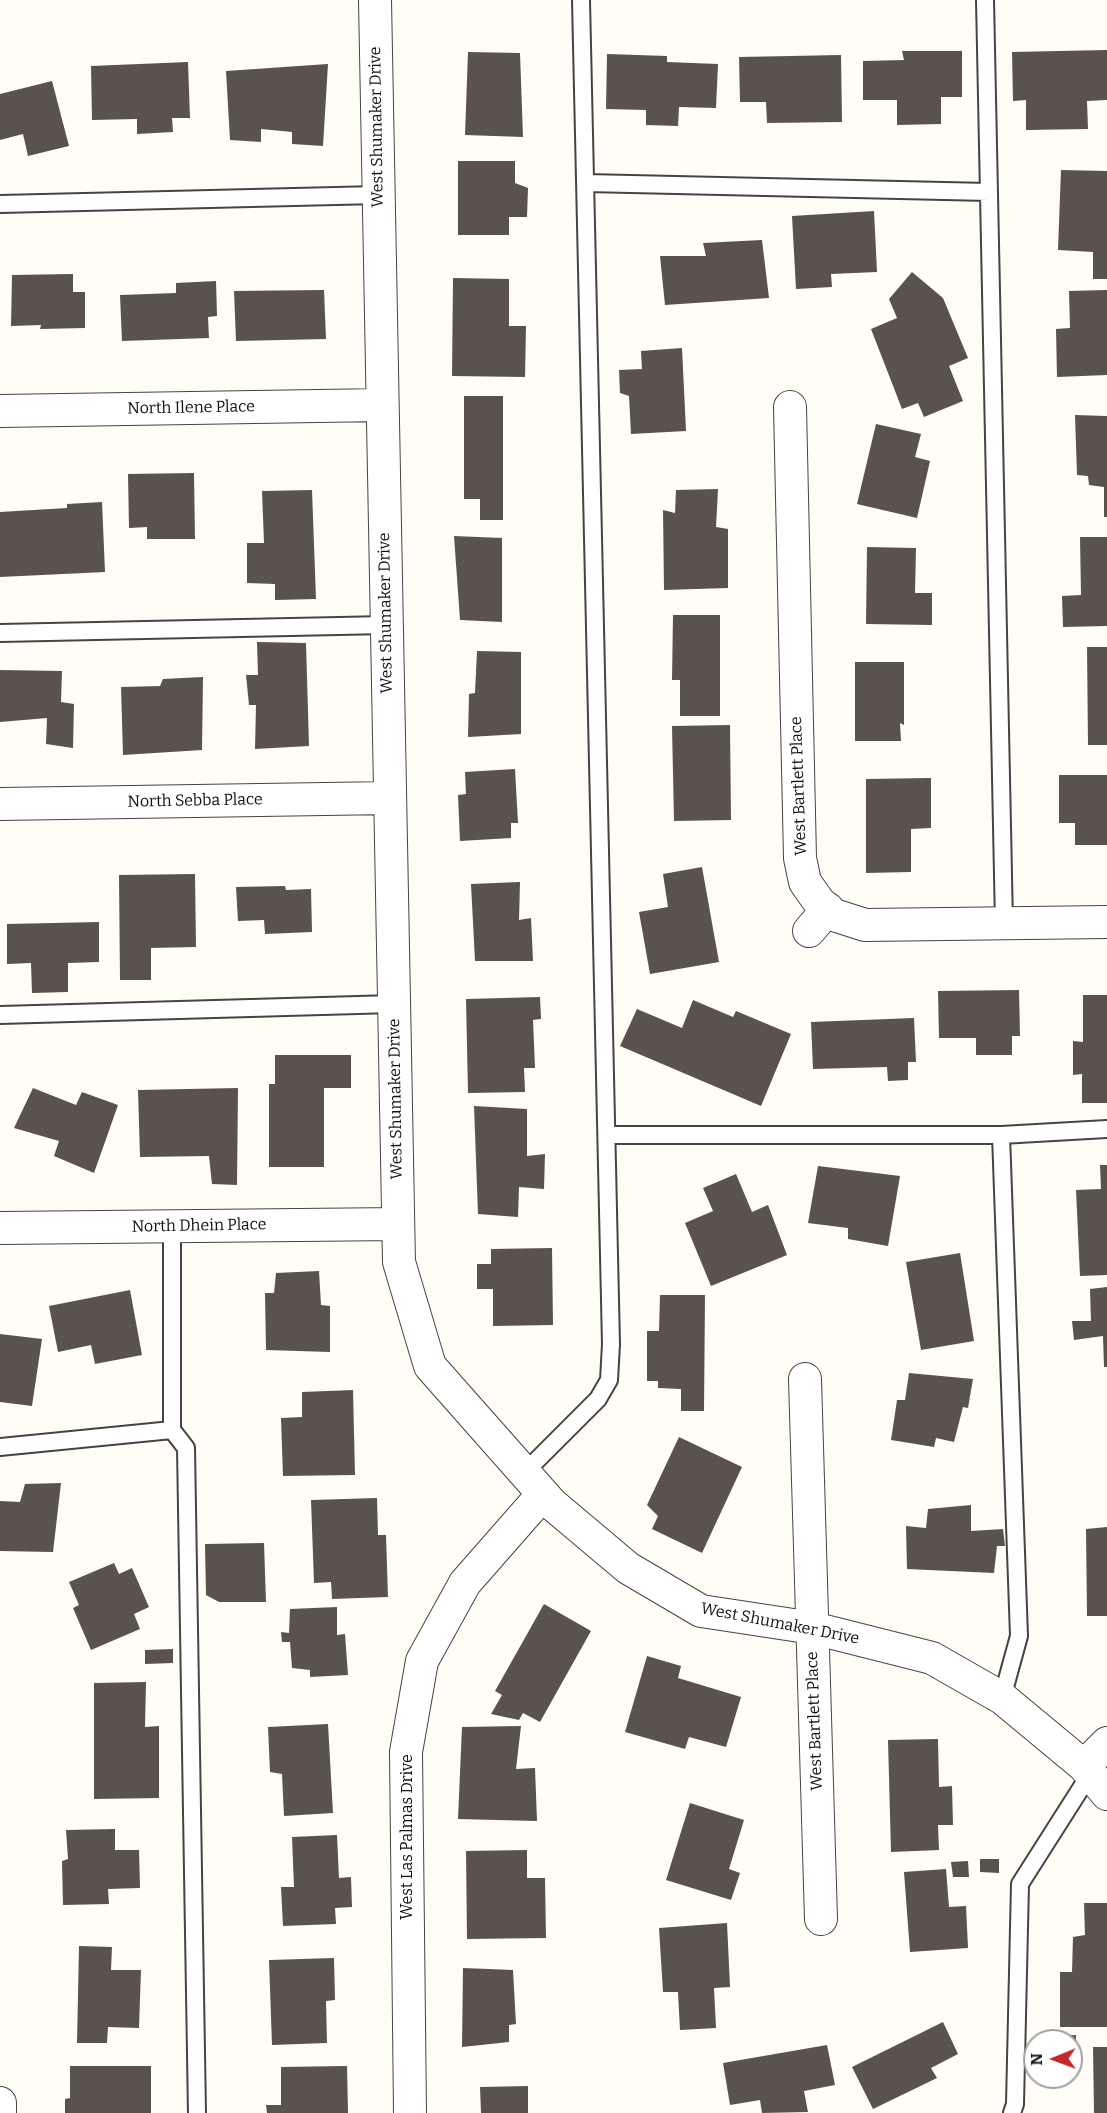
<!DOCTYPE html>
<style>
body{margin:0}
#map{position:relative;width:1107px;height:2113px;overflow:hidden;background:#fffdf5;font-family:Bitter,serif}
canvas{display:block}
.north{position:absolute;left:1023px;top:2029px;width:60px;height:60px;box-sizing:border-box;background:#fff;border:2px solid #a0a0a0;border-radius:50%;rotate:269deg;font-size:16px;font-weight:700;line-height:24px;text-align:center;color:#111}
.north::after{content:'';display:block;margin:auto;width:21px;height:27px;background:#c4262e;clip-path:polygon(50% 0,100% 100%,50% 72%,0 100%)}
</style>
<div id="map">
<canvas width="1107" height="2113"></canvas>
<div class="north">N</div>
</div>
<script>
const ctx = document.querySelector('canvas').getContext('2d');
ctx.lineJoin = 'round';
function fill(path, color) { ctx.fillStyle = color; ctx.fill(path, 'evenodd'); }
const shape = rows => new Path2D(rows.map(r => 'M' + r).join(''));
function trace(path, color, width, dash) { ctx.strokeStyle = color; ctx.lineWidth = width; ctx.lineCap = dash ? 'butt' : 'round'; ctx.setLineDash(dash || []); ctx.stroke(path); }
function label(font, color, halo, rows, align = 'center') {
  ctx.font = font + ' Bitter,serif'; ctx.lineWidth = 6; ctx.setLineDash([]); ctx.textBaseline = 'middle'; ctx.strokeStyle = halo; ctx.fillStyle = color; for (const [text, x, y, turn = 0] of rows) {
    ctx.save(); ctx.translate(x, y); ctx.rotate((+turn || 0) * Math.PI / 180); ctx.textAlign = isNaN(turn) ? turn : align; if (halo) ctx.strokeText(text, 0, 0); ctx.fillText(text, 0, 0); ctx.restore();
  }
}
fill(shape([
 [1107,50,1107,100,1087,101,1088,129,1026,130,1026,100,1013,101,1012,52],
 [902,51,962,51,962,97,941,97,941,124,897,125,897,100,863,100,863,61,904,60],
 [468,52,520,53,523,137,465,135],
 [607,54,667,56,667,62,718,64,716,108,679,107,678,126,646,125,646,110,606,109],
 [841,55,842,122,767,123,766,102,740,102,739,57],
 [188,62,190,118,172,118,173,132,137,134,137,119,92,120,91,66],
 [328,64,323,146,292,144,292,132,261,129,261,142,230,140,226,71],
 [52,81,69,146,28,156,23,134,0,140,0,94],
 [458,161,515,161,515,183,528,188,527,217,509,217,509,235,458,235],
 [1061,170,1107,171,1107,279,1093,279,1093,252,1058,250],
 [874,211,877,272,831,274,832,287,796,289,792,216],
 [762,240,769,298,665,305,660,256,706,256,703,243],
 [912,272,943,298,968,358,949,366,963,401,924,417,918,403,902,409,871,329,897,318,889,299],
 [73,274,73,292,85,292,85,328,40,329,41,325,11,326,12,275],
 [453,278,509,279,509,326,526,326,525,377,452,376],
 [216,281,217,316,208,317,209,338,122,341,120,295,176,293,176,283],
 [324,290,326,339,236,341,234,291],
 [1107,290,1107,375,1057,377,1056,329,1070,328,1069,291],
 [682,348,686,431,631,434,629,396,620,393,619,370,642,369,641,351],
 [464,396,503,396,503,520,480,520,480,499,464,499],
 [1075,415,1107,416,1107,517,1104,517,1104,487,1089,485,1088,476,1077,475],
 [876,424,921,434,915,457,930,461,917,518,857,504],
 [194,473,195,539,147,539,147,527,129,528,128,474],
 [718,489,716,527,728,529,728,588,664,590,663,510,675,513,676,490],
 [312,490,316,599,275,600,275,584,247,583,247,543,264,543,262,491],
 [102,502,105,572,0,577,0,512,67,508,67,504],
 [454,536,502,538,502,622,460,620],
 [1080,537,1107,537,1107,626,1063,627,1062,596,1081,595],
 [867,547,916,548,915,593,932,593,932,625,866,624],
 [673,615,720,615,720,716,680,716,680,680,672,680],
 [257,642,306,643,309,746,255,749,256,705,249,705,246,675,258,675],
 [1087,647,1107,647,1107,745,1088,745],
 [477,651,521,652,521,734,468,737,469,694,475,693],
 [855,662,904,662,904,725,900,723,901,741,855,741],
 [0,670,62,671,61,702,74,704,73,748,46,744,47,718,0,722],
 [203,677,202,750,123,755,121,687,160,686,163,679],
 [730,725,731,820,674,821,672,726],
 [515,769,518,823,511,823,511,838,460,841,458,795,466,794,465,772],
 [1059,775,1107,775,1107,845,1075,845,1075,823,1059,823],
 [931,778,931,828,911,829,911,872,866,873,866,779],
 [702,867,719,962,650,974,639,912,668,907,663,874],
 [195,874,196,947,151,948,151,980,120,980,119,875],
 [520,882,519,920,531,918,533,961,475,961,471,884],
 [285,886,286,890,311,889,312,932,265,934,264,920,238,921,236,887],
 [99,922,99,962,68,963,68,992,32,993,31,963,7,964,7,924],
 [1019,990,1020,1036,1012,1036,1012,1055,976,1055,976,1038,939,1038,938,991],
 [1083,995,1107,995,1107,1103,1082,1103,1082,1074,1073,1075,1073,1041,1083,1042],
 [540,997,541,1019,533,1020,535,1068,524,1068,525,1092,468,1093,466,999],
 [693,1000,733,1017,736,1011,791,1034,761,1106,620,1046,637,1009,682,1028],
 [914,1018,916,1062,908,1062,908,1080,888,1081,887,1067,813,1069,811,1022],
 [275,1055,351,1055,351,1088,324,1088,324,1167,269,1167,269,1084,275,1084],
 [33,1088,76,1105,82,1092,118,1105,94,1173,54,1156,59,1141,14,1128],
 [238,1088,237,1185,212,1184,209,1156,140,1157,138,1090],
 [474,1106,527,1109,527,1156,545,1154,544,1189,519,1187,518,1217,478,1214],
 [1100,1165,1107,1165,1107,1275,1080,1276,1076,1190,1101,1189],
 [818,1166,900,1176,888,1246,848,1239,848,1228,808,1223],
 [736,1174,752,1212,768,1205,787,1255,711,1286,685,1223,713,1211,703,1188],
 [552,1248,553,1325,493,1326,493,1289,477,1289,477,1264,491,1264,491,1249],
 [960,1253,974,1341,921,1350,906,1262],
 [319,1271,321,1305,330,1306,330,1352,266,1350,265,1293,274,1293,276,1273],
 [1107,1287,1107,1367,1104,1367,1103,1336,1074,1340,1072,1321,1091,1321,1090,1289],
 [130,1290,142,1355,95,1364,91,1345,58,1352,49,1306],
 [660,1295,705,1295,704,1411,681,1411,681,1389,658,1388,658,1381,647,1381,647,1331,659,1331],
 [0,1334,42,1339,32,1406,0,1402],
 [909,1373,973,1379,968,1408,963,1407,954,1442,936,1438,934,1447,891,1440,897,1400,905,1400],
 [353,1390,355,1475,283,1476,281,1418,302,1417,302,1392],
 [679,1437,742,1467,702,1553,652,1529,658,1516,647,1505],
 [61,1483,53,1552,0,1551,0,1501,20,1502,25,1484],
 [377,1498,378,1535,386,1535,388,1597,332,1599,331,1582,314,1583,311,1500],
 [971,1505,971,1531,1003,1529,1005,1546,997,1546,994,1573,907,1569,906,1526,926,1528,928,1509],
 [1107,1527,1107,1616,1087,1616,1086,1529],
 [264,1543,266,1602,219,1602,206,1595,205,1544],
 [114,1563,119,1574,132,1568,149,1607,134,1614,140,1629,91,1650,73,1608,79,1605,69,1582],
 [544,1604,591,1631,540,1722,523,1713,519,1720,491,1714,502,1695,495,1691],
 [337,1607,337,1635,345,1634,348,1675,310,1677,310,1670,292,1668,290,1642,282,1642,281,1632,289,1633,290,1609],
 [173,1649,173,1663,145,1664,145,1650],
 [647,1656,681,1666,678,1678,741,1697,726,1747,689,1737,685,1749,625,1732],
 [146,1682,145,1727,159,1726,159,1798,94,1799,94,1683],
 [328,1724,333,1813,284,1816,282,1774,270,1772,268,1727],
 [521,1726,516,1769,535,1768,537,1821,458,1819,462,1727],
 [938,1739,939,1787,952,1786,953,1825,938,1825,939,1850,891,1852,888,1740],
 [690,1803,744,1820,729,1869,740,1873,731,1900,666,1880],
 [115,1829,115,1850,139,1850,140,1888,108,1889,109,1904,63,1905,62,1861,68,1859,66,1830],
 [337,1835,339,1878,351,1877,352,1907,335,1908,336,1924,283,1926,281,1887,294,1887,292,1837],
 [527,1850,527,1878,545,1878,546,1938,467,1939,466,1851],
 [980,1859,999,1859,999,1873,980,1872],
 [968,1861,969,1877,953,1877,951,1862],
 [946,1869,949,1907,966,1906,968,1948,910,1952,904,1872],
 [1084,1903,1107,1903,1107,2027,1060,2027,1060,1972,1072,1972,1073,1937,1085,1935],
 [727,1923,730,1987,714,1988,716,2028,680,2030,678,1992,663,1992,659,1928],
 [79,1946,112,1947,111,1970,141,1970,139,2028,108,2027,107,2043,77,2043],
 [334,1958,335,2000,326,2001,327,2043,272,2045,269,1960],
 [463,1968,513,1970,516,2024,509,2025,509,2042,462,2047],
 [943,2022,958,2054,931,2068,937,2078,873,2109,852,2067],
 [1076,2035,1076,2054,1071,2054,1071,2041,1052,2041,1052,2036],
 [827,2045,835,2085,804,2091,808,2112,762,2113,760,2100,730,2105,723,2063],
 [1093,2047,1107,2047,1107,2113,1094,2113],
 [70,2066,151,2066,151,2113,65,2113,65,2099,70,2098],
 [347,2066,348,2113,267,2113,266,2105,281,2105,281,2067],
 [528,2086,528,2113,481,2113,480,2087]
]), '#5a524d');
const lane = shape([
 [985,0,1004,923],
 [586,183,989,192],
 [0,204,378,195],
 [0,633,387,625],
 [0,1015,394,1004],
 [607,1135,1001,1135],
 [172,1430,186,1448,197,2113],
 [0,1447,172,1430,172,1226],
 [524,1473,598,1399,609,1380,611,1344,581,0],
 [1002,1698,1019,1636,1001,1135,1107,1129],
 [1012,2113,1015,2104,1020,1884,1090,1774]
]);
const street = shape([
 [375,0,399,1262,430,1366,552,1504,628,1568,701,1611,813,1628,932,1658,1002,1698,1084,1766,1107,1794],
 [790,407,800,858,805,882,819,902,834,915,865,925,1107,922],
 [0,411,382,405],
 [0,804,390,798],
 [809,931,828,909],
 [0,1228,398,1224],
 [805,1379,821,1919],
 [1084,1766,1107,1743],
 [0,2103,0,2113],
 [410,2113,406,1752,422,1661,465,1583,543,1494]
]);
trace(lane, '#444', 20);
trace(street, '#444', 34);
trace(lane, '#fff', 16);
trace(street, '#fff', 32);
label('16px', '#111', '#fff', [
 ["West Shumaker Drive",377,127,-91],
 ["North Ilene Place",191,408,-1],
 ["West Shumaker Drive",386,613,-91],
 ["West Bartlett Place",799,786,-92],
 ["North Sebba Place",195,801,-1],
 ["West Shumaker Drive",396,1099,-91],
 ["North Dhein Place",199,1226,-1],
 ["West Shumaker Drive",780,1624,11],
 ["West Bartlett Place",815,1721,-92],
 ["West Las Palmas Drive",408,1837,-90]
]);
</script>
